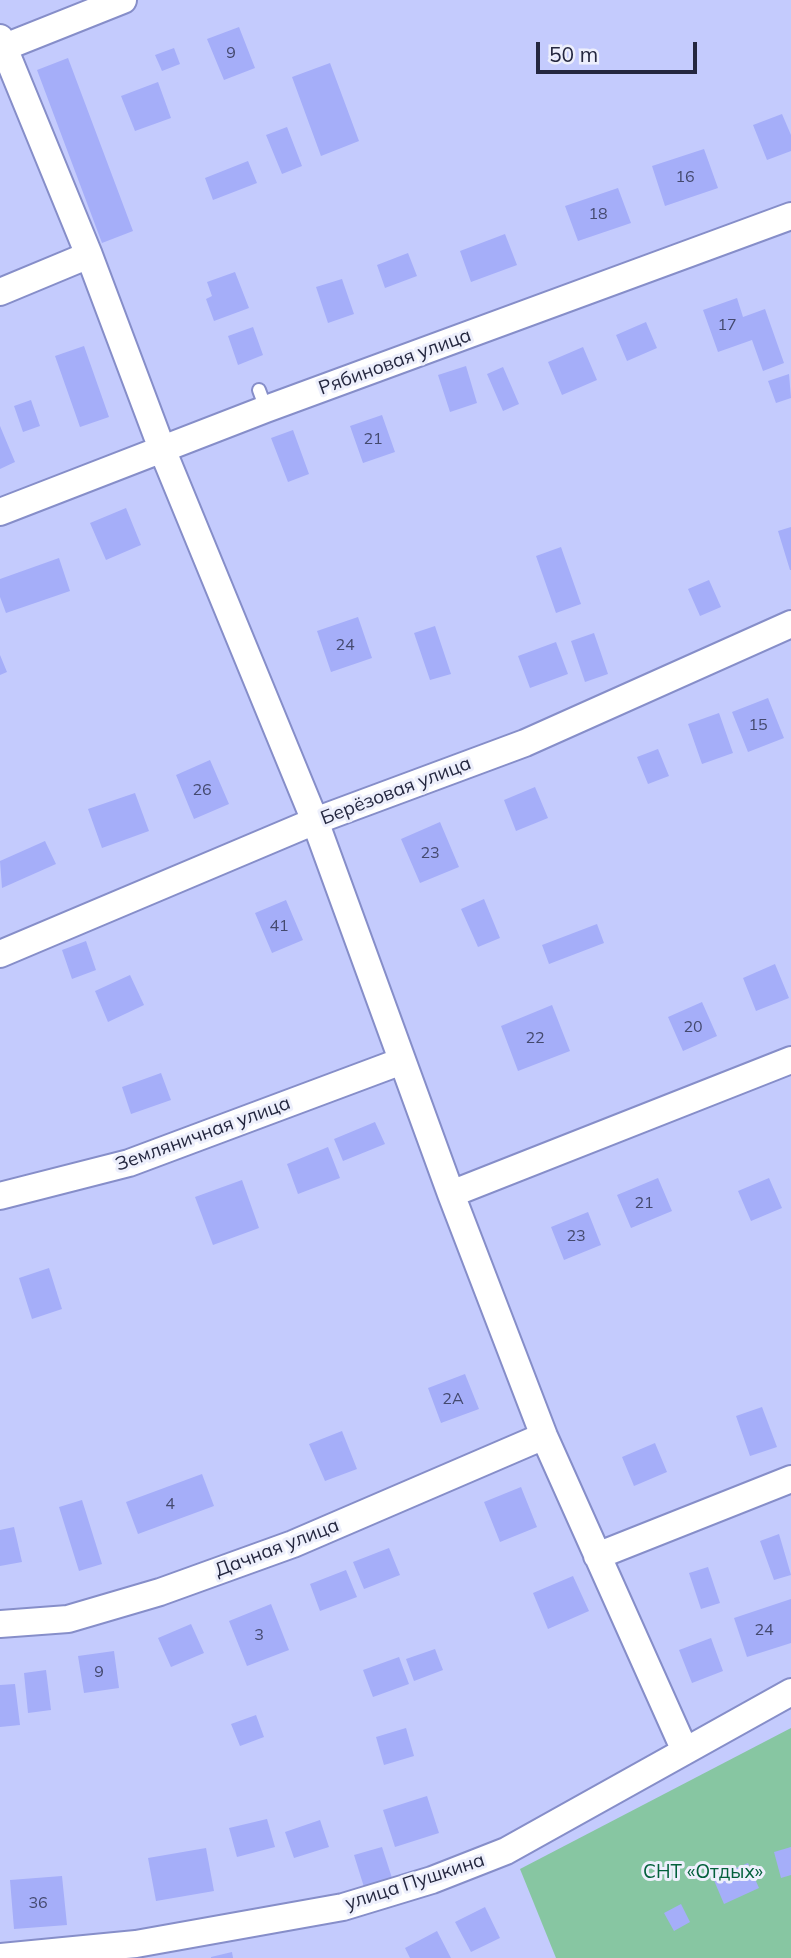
<!DOCTYPE html>
<meta charset="utf-8">
<style>
body{margin:0}
#map{position:relative;width:791px;height:1958px;overflow:hidden;background:#c4cbfd;font-family:Mulish,sans-serif}
canvas{display:block}
.scale{position:absolute;left:536px;top:42px;width:161px;height:32px;box-sizing:border-box;border:4px solid #24273f;border-top:0;padding-left:9px;font-size:21px;line-height:24px;white-space:nowrap;color:#24273f;-webkit-text-stroke:5px #edeffc;paint-order:stroke}
</style>
<div id="map">
<canvas width="791" height="1958"></canvas>
<div class="scale">50 m</div>
</div>
<script>
const ctx = document.querySelector('canvas').getContext('2d');
ctx.lineJoin = 'round';
function fill(path, color) { ctx.fillStyle = color; ctx.fill(path, 'evenodd'); }
const shape = rows => new Path2D(rows.map(r => 'M' + r).join(''));
function trace(path, color, width, dash) { ctx.strokeStyle = color; ctx.lineWidth = width; ctx.lineCap = dash ? 'butt' : 'round'; ctx.setLineDash(dash || []); ctx.stroke(path); }
function label(font, color, halo, rows, align = 'center') {
  ctx.font = font + ' Mulish,sans-serif'; ctx.lineWidth = 6; ctx.setLineDash([]); ctx.textBaseline = 'middle'; ctx.strokeStyle = halo; ctx.fillStyle = color; for (const [text, x, y, turn = 0] of rows) {
    ctx.save(); ctx.translate(x, y); ctx.rotate((+turn || 0) * Math.PI / 180); ctx.textAlign = isNaN(turn) ? turn : align; if (halo) ctx.strokeText(text, 0, 0); ctx.fillText(text, 0, 0); ctx.restore();
  }
}
fill(shape([
 [791,1728,791,1958,556,1958,520,1869]
]), '#87c6a2');
fill(shape([
 [239,27,255,68,224,80,207,39],
 [174,48,180,64,162,71,155,55],
 [68,58,133,231,102,243,37,70],
 [330,63,359,141,321,156,292,77],
 [158,82,171,118,135,131,121,96],
 [782,114,791,135,791,151,767,160,753,125],
 [287,127,302,166,282,174,266,135],
 [704,149,718,188,665,206,652,166],
 [248,161,257,183,213,200,205,178],
 [618,188,631,223,578,241,565,206],
 [505,234,517,265,471,282,460,251],
 [408,253,417,276,385,288,377,265],
 [235,272,249,308,214,321,206,299,212,296,207,282],
 [342,279,354,314,328,323,316,287],
 [737,298,743,317,765,309,784,363,763,371,752,340,718,352,703,310],
 [646,322,657,348,627,361,616,335],
 [253,327,263,355,238,365,228,336],
 [84,346,109,417,80,427,55,356],
 [583,347,597,380,562,395,548,362],
 [466,366,477,403,450,412,438,375],
 [503,367,519,404,503,411,487,374],
 [789,374,791,398,776,403,768,381],
 [31,400,40,426,23,432,14,406],
 [382,415,395,452,363,463,350,426],
 [0,426,15,462,0,469],
 [293,430,309,474,288,482,271,438],
 [126,508,141,545,106,560,90,523],
 [791,527,791,570,790,570,778,531],
 [561,547,581,604,556,613,536,556],
 [59,558,70,591,6,613,0,597,0,579],
 [709,580,721,607,700,616,688,589],
 [358,617,372,658,331,672,317,631],
 [435,626,451,674,430,680,414,633],
 [594,633,608,674,585,682,571,641],
 [556,642,568,674,530,688,518,656],
 [0,655,7,672,0,675],
 [768,698,784,738,748,752,732,712],
 [719,713,733,753,702,764,688,724],
 [658,749,669,776,648,784,637,757],
 [210,760,229,804,194,819,176,775],
 [535,787,548,818,516,831,504,800],
 [135,793,149,831,102,848,88,809],
 [440,822,459,867,420,883,401,839],
 [45,841,56,864,2,888,0,861],
 [484,899,500,938,478,947,461,909],
 [286,900,303,940,272,953,255,913],
 [597,924,604,943,549,964,542,945],
 [86,941,96,970,72,979,62,950],
 [775,964,789,998,756,1011,743,978],
 [130,975,144,1005,108,1022,95,991],
 [702,1002,717,1036,683,1051,668,1017],
 [552,1005,570,1051,518,1071,501,1026],
 [161,1073,171,1100,131,1114,122,1087],
 [375,1122,385,1144,343,1161,334,1139],
 [328,1147,340,1178,298,1194,287,1164],
 [658,1178,672,1211,631,1228,617,1195],
 [769,1178,782,1208,751,1221,738,1191],
 [242,1180,259,1228,213,1245,195,1197],
 [588,1212,601,1245,564,1260,551,1227],
 [49,1268,62,1309,32,1319,19,1278],
 [465,1374,479,1409,441,1423,428,1388],
 [762,1407,777,1447,750,1456,736,1416],
 [342,1431,357,1469,325,1481,309,1444],
 [655,1443,667,1472,634,1486,622,1457],
 [202,1474,214,1506,138,1534,126,1502],
 [521,1487,537,1527,500,1542,484,1502],
 [82,1500,102,1564,79,1571,59,1507],
 [14,1527,22,1562,0,1566,0,1530],
 [779,1534,791,1575,774,1580,760,1541],
 [389,1548,400,1575,364,1589,353,1562],
 [708,1567,720,1603,701,1609,689,1573],
 [346,1570,357,1597,320,1611,310,1584],
 [573,1576,589,1611,548,1629,533,1593],
 [791,1599,791,1643,747,1657,734,1618],
 [271,1604,289,1650,247,1666,229,1621],
 [191,1624,204,1653,171,1667,158,1638],
 [711,1638,723,1671,692,1683,679,1650],
 [435,1649,443,1670,414,1681,406,1659],
 [114,1651,119,1688,84,1693,78,1656],
 [399,1657,409,1684,373,1697,363,1670],
 [46,1670,51,1710,28,1713,24,1673],
 [15,1684,20,1725,0,1727,0,1685],
 [256,1715,264,1737,240,1746,231,1724],
 [406,1728,414,1756,384,1765,376,1737],
 [427,1796,439,1833,395,1847,383,1810],
 [267,1819,275,1847,237,1857,229,1828],
 [320,1820,329,1847,294,1858,285,1832],
 [382,1847,392,1878,364,1887,354,1855],
 [791,1847,791,1875,781,1878,774,1852],
 [206,1848,214,1891,156,1901,148,1858],
 [748,1863,759,1888,724,1904,713,1878],
 [62,1876,67,1925,14,1929,10,1880],
 [681,1904,690,1922,674,1931,664,1913],
 [485,1907,500,1938,471,1952,455,1922],
 [437,1931,451,1958,410,1958,405,1948],
 [232,1952,233,1958,211,1958,211,1957]
]), '#a5aef9');
const service = shape([
 [259,390,266,409]
]);
const minor = shape([
 [0,38,89,255,162,449,315,821,451,1194,544,1436,685,1751],
 [0,49,123,0],
 [0,292,89,255],
 [0,512,266,409,791,216],
 [0,954,315,821,525,743,791,624],
 [451,1194,791,1060],
 [0,1196,129,1163,402,1061],
 [597,1556,791,1479],
 [0,1624,68,1619,160,1592,293,1544,544,1436],
 [0,1957,136,1944,343,1907,432,1880,506,1851,791,1692]
]);
trace(service, '#868ec9', 16);
trace(minor, '#868ec9', 30);
trace(service, '#fff', 12);
trace(minor, '#fff', 26);
label('16px', '#44496e', null, [
 ["9",231,53],
 ["16",685,177],
 ["18",598,214],
 ["17",727,325],
 ["21",373,439],
 ["24",345,645],
 ["15",758,725],
 ["26",202,790],
 ["23",430,853],
 ["41",279,926],
 ["20",693,1027],
 ["22",535,1038],
 ["21",644,1203],
 ["23",576,1236],
 ["2А",453,1399],
 ["4",170,1504],
 ["24",764,1630],
 ["3",259,1635],
 ["9",99,1672],
 ["36",38,1903]
]);
label('19px', '#24273f', '#edeffc', [
 ["Рябиновая улица",395,362,-20],
 ["Берёзовая улица",396,791,-21],
 ["Земляничная улица",203,1134,-20],
 ["Дачная улица",277,1548,-21],
 ["улица Пушкина",415,1882,-18]
]);
label('19px', '#03603b', '#edeffc', [
 ["СНТ «Отдых»",703,1872]
]);
</script>
